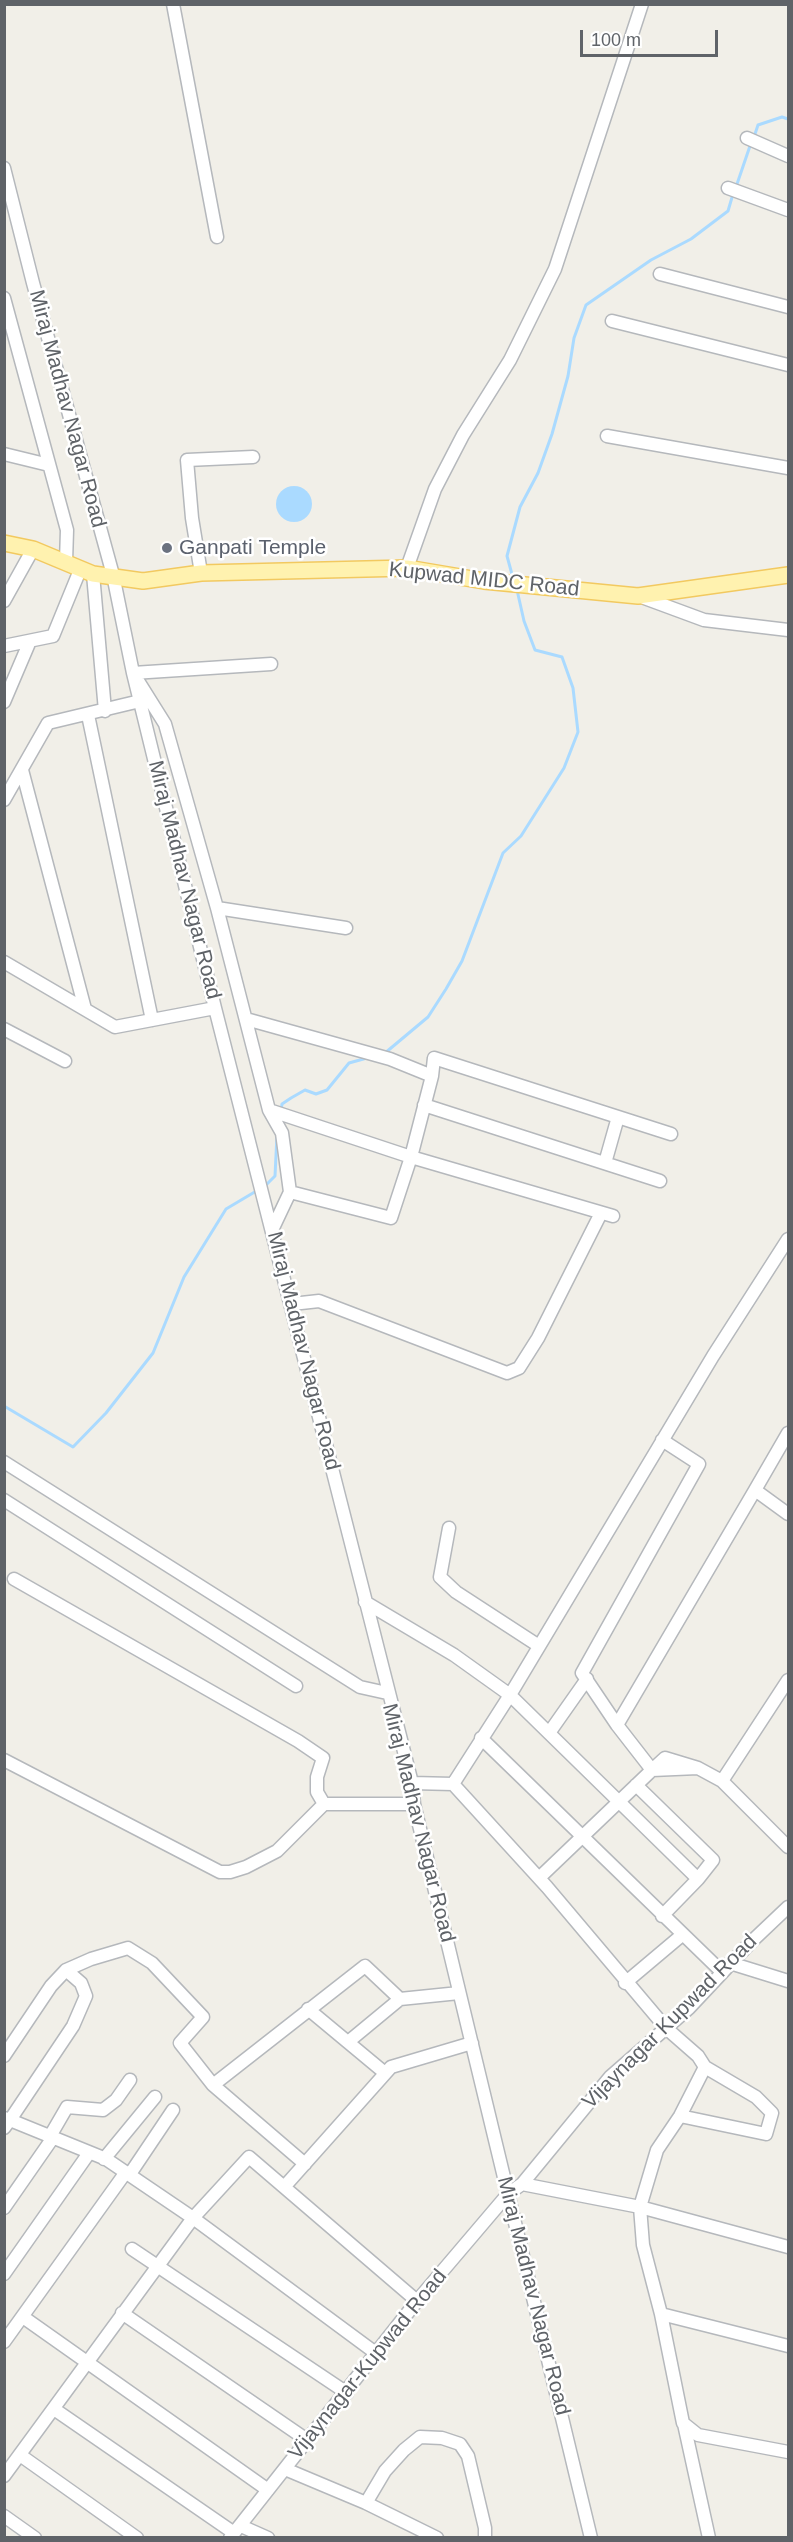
<!DOCTYPE html>
<style>
body{margin:0}
#map{position:relative;width:793px;height:2542px;overflow:hidden;background:#f1efe8;font-family:Arial,sans-serif}
canvas{display:block}
.frame{position:absolute;inset:0;border:6px solid #5f6368;pointer-events:none}
.scale{position:absolute;left:580px;top:30px;width:138px;height:27px;box-sizing:border-box;border:3px solid #5f6368;border-top:0;padding-left:8px;font-size:18px;line-height:21px;white-space:nowrap;color:#5f6368;-webkit-text-stroke:4px #fff;paint-order:stroke}
</style>
<div id="map">
<canvas width="793" height="2542"></canvas>
<div class="frame"></div>
<div class="scale">100 m</div>
</div>
<script>
const ctx = document.querySelector('canvas').getContext('2d');
ctx.lineJoin = 'round';
function fill(path, color) { ctx.fillStyle = color; ctx.fill(path, 'evenodd'); }
const shape = rows => new Path2D(rows.map(r => 'M' + r).join(''));
function trace(path, color, width, dash) { ctx.strokeStyle = color; ctx.lineWidth = width; ctx.lineCap = dash ? 'butt' : 'round'; ctx.setLineDash(dash || []); ctx.stroke(path); }
function label(font, color, halo, rows, align = 'center') {
  ctx.font = font + ' Arial,sans-serif'; ctx.lineWidth = 5; ctx.setLineDash([]); ctx.textBaseline = 'middle'; ctx.strokeStyle = halo; ctx.fillStyle = color; for (const [text, x, y, turn = 0] of rows) {
    ctx.save(); ctx.translate(x, y); ctx.rotate((+turn || 0) * Math.PI / 180); ctx.textAlign = isNaN(turn) ? turn : align; if (halo) ctx.strokeText(text, 0, 0); ctx.fillText(text, 0, 0); ctx.restore();
  }
}
fill(shape([
 '276 504a18 18 0 1 1 36 0a18 18 0 1 1-36 0Z'
]), '#aadaff');
trace(shape([
 [754,137,758,125,782,117,788,119],
 [736,187,751,143],
 [513,578,507,556,520,507,538,473,552,434,568,376,574,338,586,305,651,260,691,239,728,211,733,194],
 [385,1053,428,1017,446,989,462,961,503,853,521,836,564,768,578,732,573,688,562,657,535,650,524,621,517,590],
 [281,1111,282,1104,291,1098,305,1090,316,1094,327,1090,349,1063,367,1058],
 [264,1187,275,1176,277,1135],
 [4,1406,73,1447,106,1413,153,1353,184,1277,226,1209,258,1190]
]), '#aadaff', 3);
const minor = shape([
 [173,4,217,237],
 [747,138,788,156],
 [4,168,33,283,113,575,133,673,215,1008,412,1783,414,1804,591,2538],
 [728,188,788,210],
 [660,274,788,307],
 [4,298,67,530,66,562],
 [612,321,788,365],
 [607,436,788,468],
 [4,454,49,465],
 [407,568,435,489,463,435,510,360,555,269,642,4],
 [201,573,192,518,187,460,253,457],
 [93,574,105,711],
 [639,596,704,620,788,630],
 [4,601,33,549],
 [4,646,53,636,80,570],
 [271,664,133,673,165,724,217,908,269,1110,282,1133,290,1192,273,1228],
 [4,702,30,641],
 [88,715,152,1020],
 [22,770,85,1009],
 [4,800,48,723,140,701],
 [217,908,346,928],
 [4,962,115,1027,215,1008],
 [246,1019,390,1059,432,1076,434,1058,671,1134],
 [4,1029,65,1061],
 [424,1105,660,1181],
 [269,1110,411,1157,613,1216],
 [605,1163,618,1117],
 [290,1192,391,1218,411,1157,432,1076],
 [292,1304,319,1301,507,1373,519,1368,538,1338,601,1213],
 [4,1462,360,1687,387,1693],
 [755,1490,788,1433],
 [4,1500,296,1686],
 [449,1528,440,1577,456,1592,539,1646],
 [14,1579,298,1741,323,1758,317,1777,317,1792,324,1804],
 [365,1602,454,1655,510,1695,453,1784,412,1783],
 [617,1725,582,1673,699,1464,662,1440],
 [549,1733,587,1679],
 [481,1738,722,1972],
 [4,1760,220,1872,230,1872,246,1867,277,1851,324,1804,414,1804],
 [698,1768,652,1770,665,1758,698,1768,722,1781,788,1847],
 [722,1781,788,1680],
 [453,1784,547,1887,666,2028,698,2056,705,2067,756,2097,772,2113,766,2134,680,2116],
 [636,1785,713,1860,698,1879],
 [539,1878,652,1770,617,1725,755,1490,788,1514],
 [662,1916,698,1879,510,1695,713,1356,788,1239],
 [730,1963,788,1981],
 [625,1983,682,1935],
 [308,2009,385,2073],
 [348,2042,400,1999],
 [4,2056,51,1986,66,1970,91,1959,128,1948,152,1963,203,2017,180,2043,213,2085],
 [705,2067,680,2116,657,2150,640,2207,643,2245,661,2314,683,2423,698,2435,788,2452],
 [4,2118,10,2120,73,2026,86,1996,81,1983,66,1970],
 [4,2128,10,2120,106,2159,193,2218,377,2354],
 [49,2138,67,2107,103,2110,116,2100,130,2080],
 [104,2159,155,2097],
 [305,2164,213,2085,365,1966,400,1999,459,1993],
 [130,2174,173,2110],
 [522,2184,640,2207,788,2247],
 [285,2186,391,2067,472,2043],
 [4,2208,52,2139],
 [132,2249,347,2393],
 [4,2274,89,2153],
 [122,2313,307,2440],
 [661,2314,788,2346],
 [23,2317,268,2490],
 [4,2342,126,2172],
 [54,2409,234,2533],
 [684,2424,709,2538],
 [20,2455,137,2538],
 [285,2469,366,2503,437,2538],
 [4,2476,193,2218,249,2157,417,2301],
 [366,2503,385,2471,404,2450,420,2437,442,2438,460,2444,468,2456,485,2528,485,2538],
 [4,2516,35,2538],
 [241,2526,268,2538],
 [230,2538,417,2301,508,2194,522,2184,610,2077,689,2008,750,1943,788,1907]
]);
const major = shape([
 [4,543,33,549,93,574,143,581,201,573,407,568,484,581,638,596,788,575]
]);
trace(minor, '#b5b8bc', 15);
trace(major, '#f2c960', 18);
trace(minor, '#fff', 12);
trace(major, '#fff2af', 15);
for (const [x, y, r, color] of [
 [167,548,6,"#6b7280"]
]) { const dot = new Path2D(); dot.arc(x, y, r, 0, 2 * Math.PI); ctx.fillStyle = color; ctx.fill(dot); trace(dot, '#fff', 2); }
label('21px', '#5f6368', '#fff', [
 ["Miraj Madhav Nagar Road",67,409,75],
 ["Kupwad MIDC Road",484,580,6],
 ["Miraj Madhav Nagar Road",184,880,76],
 ["Miraj Madhav Nagar Road",303,1351,76],
 ["Miraj Madhav Nagar Road",418,1823,76],
 ["Vijaynagar Kupwad Road",670,2022,-45],
 ["Miraj Madhav Nagar Road",533,2296,76],
 ["Vijaynagar-Kupwad Road",368,2365,-51]
]);
label('21px', '#5b616d', '#fff', [
 ["Ganpati Temple",179,548]
], 'left');
</script>
